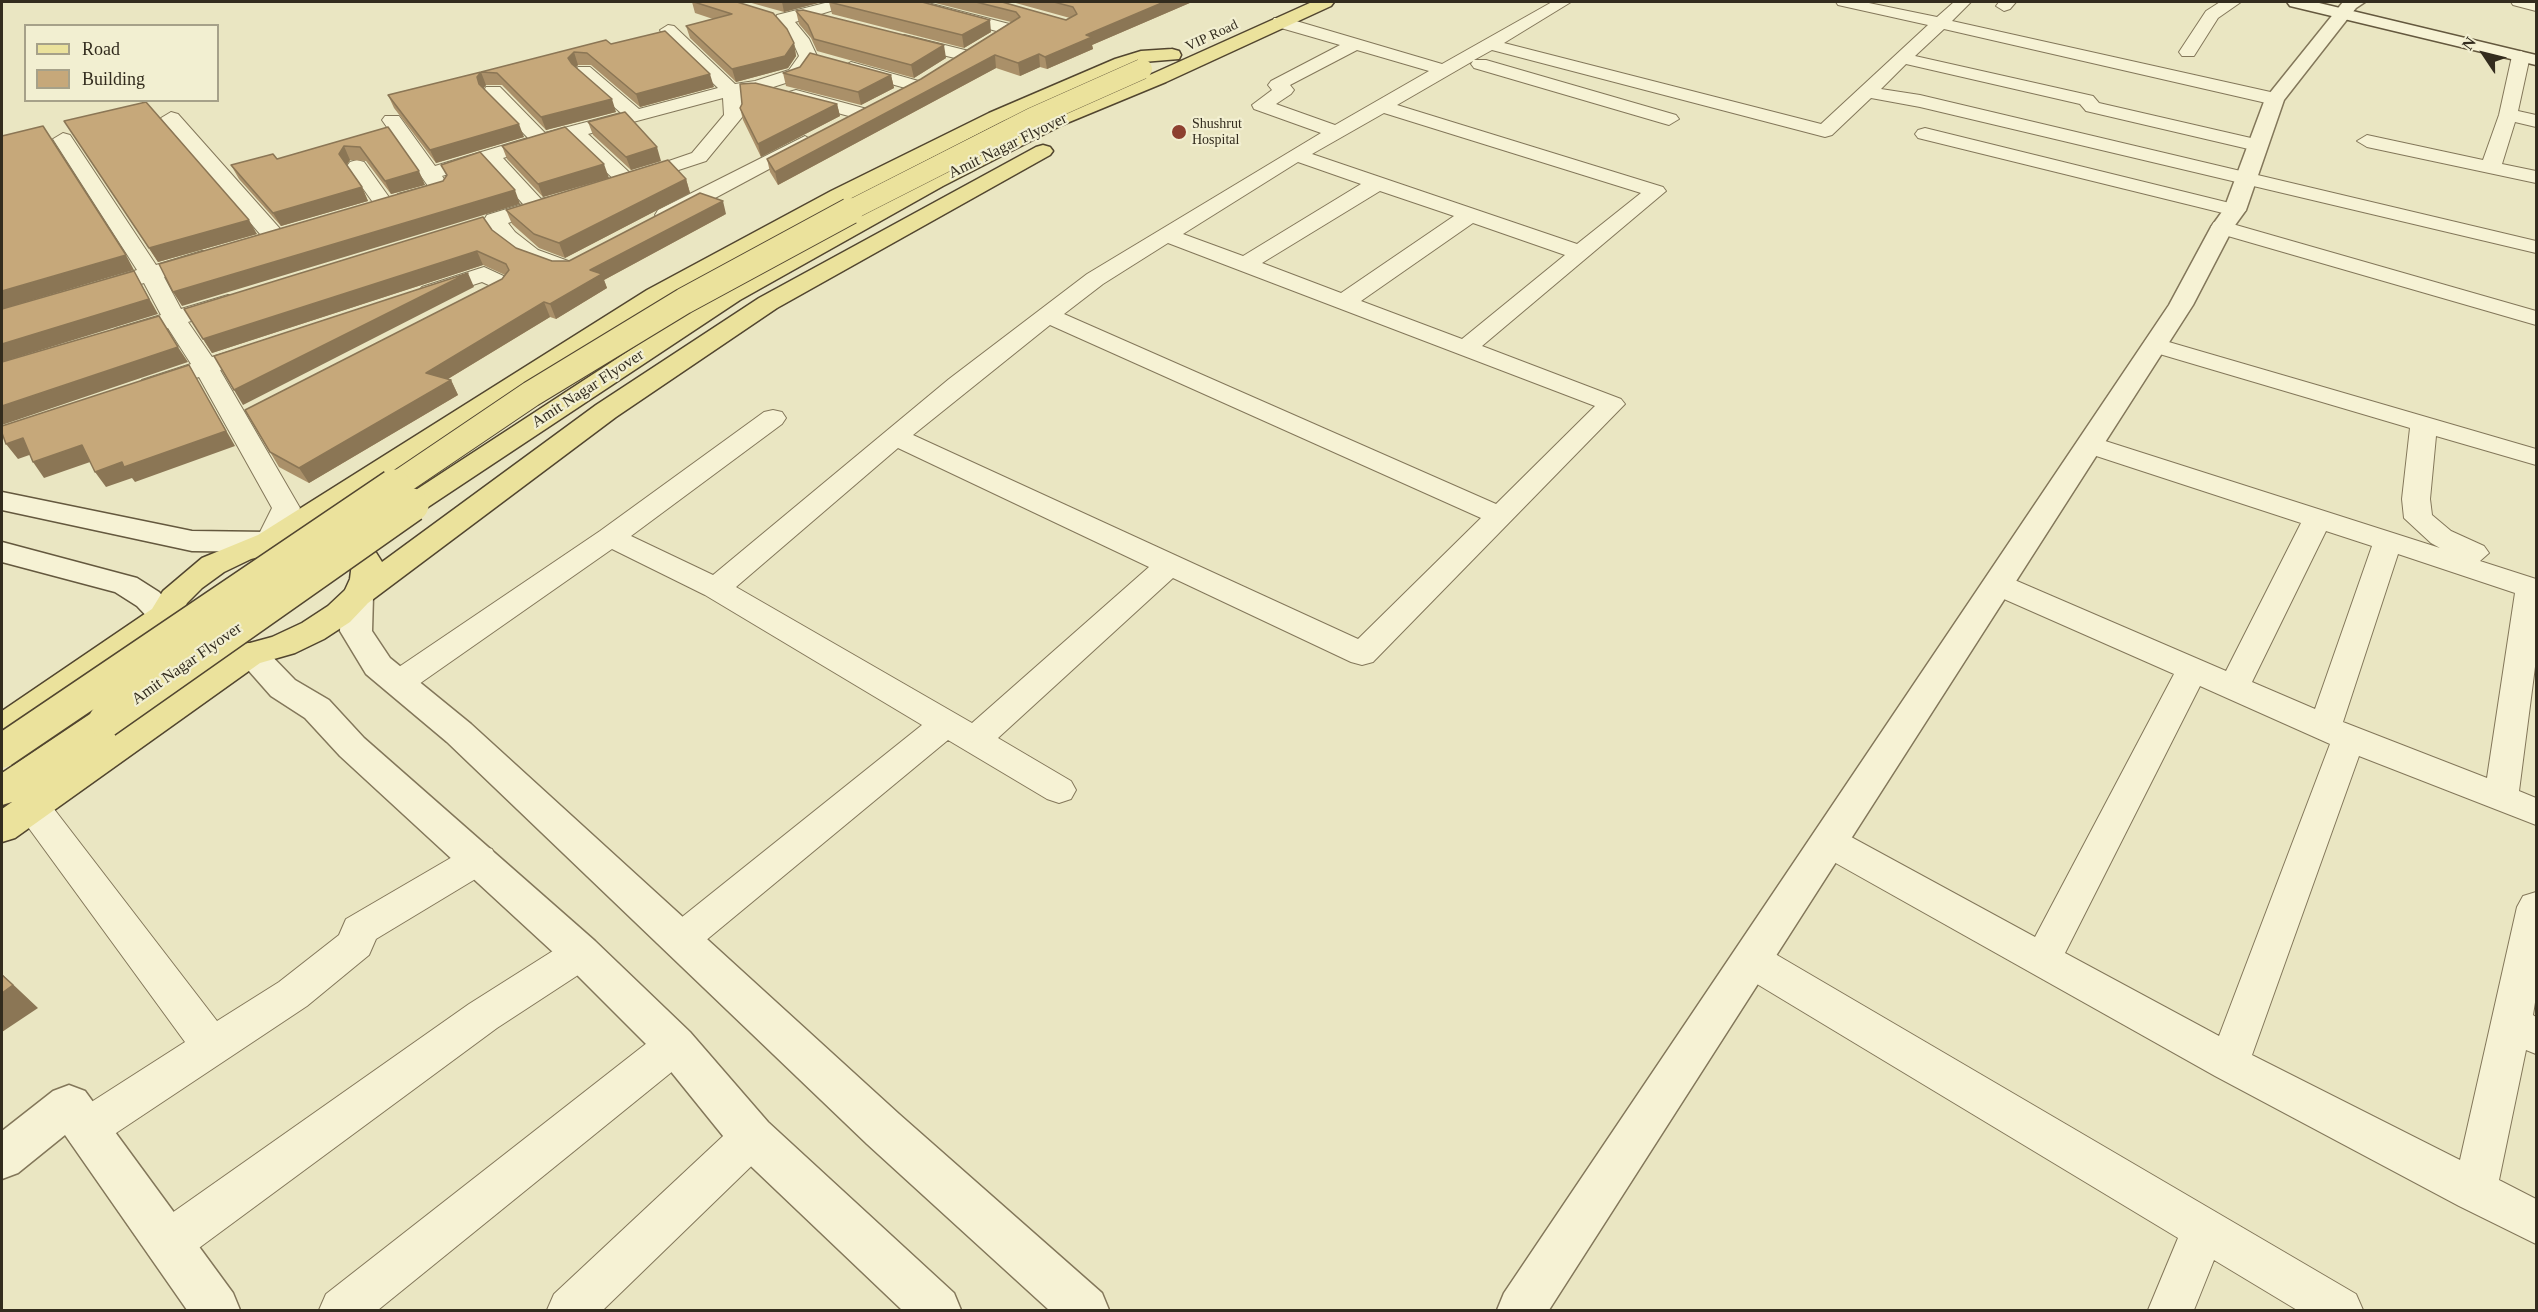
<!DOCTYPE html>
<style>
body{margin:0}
#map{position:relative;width:2538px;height:1312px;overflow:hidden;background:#eae6c2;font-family:Georgia,serif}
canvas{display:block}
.frame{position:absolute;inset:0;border:3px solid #332c1e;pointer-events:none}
.legend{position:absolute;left:24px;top:24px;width:195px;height:78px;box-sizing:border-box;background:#f2efd1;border:2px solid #a6a189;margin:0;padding:8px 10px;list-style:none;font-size:18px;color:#332c1e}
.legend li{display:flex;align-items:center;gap:12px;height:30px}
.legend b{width:30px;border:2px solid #a6a189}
.north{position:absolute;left:2454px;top:24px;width:60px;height:60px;-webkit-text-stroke:4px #f2efd1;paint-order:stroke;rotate:305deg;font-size:16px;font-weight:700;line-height:24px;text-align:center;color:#332c1e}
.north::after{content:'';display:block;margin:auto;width:21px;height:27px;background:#332c1e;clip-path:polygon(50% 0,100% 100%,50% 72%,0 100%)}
</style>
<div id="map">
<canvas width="2538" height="1312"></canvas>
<div class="frame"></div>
<ul class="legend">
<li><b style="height:8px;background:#ebe29c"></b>Road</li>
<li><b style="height:16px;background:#c6a87a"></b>Building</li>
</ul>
<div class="north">N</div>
</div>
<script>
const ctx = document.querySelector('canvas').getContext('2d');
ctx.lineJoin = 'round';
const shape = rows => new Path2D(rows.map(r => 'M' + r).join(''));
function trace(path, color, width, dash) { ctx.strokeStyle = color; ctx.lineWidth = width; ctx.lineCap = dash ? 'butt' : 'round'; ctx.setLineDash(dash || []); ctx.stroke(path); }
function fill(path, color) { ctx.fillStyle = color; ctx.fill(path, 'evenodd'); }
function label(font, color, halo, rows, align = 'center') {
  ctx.font = font + ' Georgia,serif'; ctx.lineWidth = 4.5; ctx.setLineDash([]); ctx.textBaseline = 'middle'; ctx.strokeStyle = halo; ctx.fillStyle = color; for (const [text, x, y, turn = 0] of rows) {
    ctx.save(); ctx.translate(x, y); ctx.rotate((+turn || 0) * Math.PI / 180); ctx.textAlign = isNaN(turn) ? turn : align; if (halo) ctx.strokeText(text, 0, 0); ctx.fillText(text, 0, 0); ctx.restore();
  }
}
const minor = shape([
 [829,2,852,2,850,5,795,22,809,39,817,56,801,78,764,90,741,94,743,116,706,161,627,187,620,185,570,138,503,158,541,199,550,197,557,199,561,203,557,207,508,223,515,232,538,250,571,262,574,267,571,272,563,274,522,260,499,242,484,220,487,215,523,204,486,163,442,176,451,189,448,193,405,204,398,202,395,198,398,194,428,186,382,120,385,116,399,116,435,166,528,138,486,95,484,91,486,87,500,87,545,133,621,113,578,75,575,71,578,67,590,67,639,109,718,88,662,34,660,30,668,25,674,26,735,84,755,81,789,70,799,56,792,40,775,19,777,15,829,2],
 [723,98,724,115,692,153,631,174,588,134,723,98],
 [899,2,924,2,1017,26,1019,30,1011,35,901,5,899,2],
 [1552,2,1571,2,1504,43,1821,124,1928,25,1838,5,1836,2,1864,2,1937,17,1954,2,1971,2,1952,21,2275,93,2284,99,2275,105,1944,29,1915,56,2093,96,2099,103,2264,141,2267,145,2257,151,2086,111,2080,104,1906,64,1881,89,1920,95,2536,241,2536,253,1920,107,1871,98,1832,135,1825,137,1492,50,1474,60,1486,60,1676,115,1679,119,1669,125,1662,123,1474,68,1471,64,1473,61,1397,105,1663,187,1666,191,1482,346,1621,399,1625,404,1373,662,1362,665,1351,662,1173,578,998,738,1071,781,1076,790,1071,799,1059,803,1047,799,948,740,693,951,680,956,667,951,661,940,667,929,922,725,705,595,612,549,409,691,398,694,387,691,382,683,387,675,600,531,764,412,773,410,782,412,786,418,782,424,631,536,713,575,949,379,1087,274,1321,133,1254,109,1252,105,1272,90,1268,85,1271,81,1340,45,1274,26,1272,22,1274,18,1286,18,1442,64,1552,2],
 [1357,50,1429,71,1335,125,1276,104,1291,94,1294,90,1290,85,1357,50],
 [1384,113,1641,193,1577,244,1312,154,1384,113],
 [1298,162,1361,184,1243,256,1183,234,1298,162],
 [1380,191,1454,216,1341,293,1262,263,1380,191],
 [1473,223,1565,255,1462,339,1361,301,1473,223],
 [1168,243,1595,406,1496,504,1064,314,1103,284,1168,243],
 [1050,325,1481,518,1358,639,913,435,1050,325],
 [898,448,1149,567,972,723,736,587,898,448],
 [1999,2,2016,2,2010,9,2004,11,1996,6,1999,2],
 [2220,2,2241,2,2218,18,2194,56,2182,56,2179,52,2206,11,2220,2],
 [2511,2,2536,2,2536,11,2513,5,2511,2],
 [904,35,973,52,976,56,967,61,898,44,895,40,898,36,904,35],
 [2521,51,2530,56,2518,111,2536,115,2536,127,2515,122,2502,164,2536,171,2536,183,2367,147,2357,141,2367,135,2483,160,2499,115,2512,56,2521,51],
 [851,62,922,82,925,86,916,91,845,71,842,67,851,62],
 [796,90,867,109,869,113,860,119,789,100,787,96,789,92,796,90],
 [171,112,178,114,282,231,285,236,282,241,266,241,164,122,161,118,171,112],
 [1925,128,2242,206,2246,210,2242,214,2235,216,1918,138,1915,134,1918,130,1925,128],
 [63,133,70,135,156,265,202,251,210,253,213,258,210,263,164,277,181,309,228,295,236,297,240,302,236,307,188,322,212,357,258,343,267,345,270,350,267,355,220,370,300,508,279,548,269,551,259,548,255,542,272,508,199,377,151,393,142,390,138,385,142,380,191,364,168,328,123,341,115,339,111,334,115,329,161,315,144,283,97,297,89,295,85,290,89,285,137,270,53,139,63,133],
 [805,136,815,142,812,146,674,220,658,220,655,215,658,210,805,136],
 [357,160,364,162,391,200,395,204,391,208,377,208,347,166,350,162,357,160],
 [2222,221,2536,311,2536,325,2214,232,2211,227,2214,222,2222,221],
 [484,267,510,279,513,284,510,289,502,291,482,282,430,299,422,297,418,292,422,287,484,267],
 [2155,338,2536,449,2536,465,2436,436,2430,499,2432,515,2451,531,2484,546,2489,553,2480,561,2536,579,2536,659,2519,791,2536,798,2536,825,2359,756,2252,1055,2460,1160,2517,907,2523,896,2536,892,2536,996,2533,1015,2536,1017,2536,1054,2526,1050,2499,1180,2536,1199,2536,1244,2459,1206,2215,1076,1816,852,1811,842,1816,832,1829,828,1842,832,2035,937,2174,674,1988,592,1984,585,1988,578,1999,575,2010,578,2226,671,2301,523,2081,451,2077,445,2081,439,2090,437,2099,439,2440,548,2431,543,2404,518,2402,499,2410,428,2146,350,2143,345,2146,340,2155,338],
 [2326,531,2372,546,2315,709,2252,682,2326,531],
 [2398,554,2515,593,2487,778,2343,722,2398,554],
 [2200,686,2330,744,2219,1036,2065,953,2200,686],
 [32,793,44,796,217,1021,279,982,339,935,346,919,466,849,479,845,492,849,497,859,492,869,376,939,369,955,307,1006,101,1143,86,1149,71,1143,65,1129,71,1115,185,1042,20,816,15,806,20,796,32,793],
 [581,937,595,942,600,953,595,964,497,1028,184,1259,168,1265,152,1259,145,1243,152,1227,469,1004,567,942,581,937],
 [1751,944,1765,948,2356,1294,2363,1310,2297,1310,2214,1260,2194,1310,2148,1310,2178,1238,1737,972,1732,960,1737,948,1751,944],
 [675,1027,689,1032,695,1045,689,1058,378,1310,319,1310,326,1294,661,1032,675,1027],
 [752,1117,767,1123,773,1137,767,1151,603,1310,547,1310,554,1294,737,1123,752,1117]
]);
const tertiary = shape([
 [2343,2,2365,2,2356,8,2284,100,2246,210,2233,228,2193,305,1549,1310,1497,1310,1504,1293,2169,305,2211,227,2224,209,2265,99,2343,2],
 [357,586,368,589,373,596,372,631,390,658,471,724,899,1114,1102,1293,1109,1310,1049,1310,867,1144,447,742,366,674,340,631,341,596,346,589,357,586],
 [250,643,262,646,295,680,329,700,364,738,595,941,690,1032,768,1122,954,1293,961,1310,902,1310,736,1152,660,1058,567,965,340,756,305,718,271,696,234,654,238,646,250,643],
 [69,1085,85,1091,233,1293,240,1310,187,1310,65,1135,18,1173,2,1179,2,1131,53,1091,69,1085]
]);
const secondary = shape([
 [2287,2,2315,2,2536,55,2536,65,2290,6,2287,2],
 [2,492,192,531,269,532,280,535,284,542,280,549,269,552,192,551,2,510,2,492],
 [2,542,137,578,159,592,181,616,176,624,165,627,154,624,137,606,115,592,2,562,2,542]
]);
const primary = shape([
 [1312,2,1334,2,1331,6,1166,82,1062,125,943,186,740,300,422,511,412,514,402,511,397,505,402,499,722,290,927,176,1048,117,1152,74,1312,2],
 [1172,49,1179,51,1181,55,1179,59,1143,62,1129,67,1003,121,847,201,665,300,313,527,355,534,370,543,382,562,596,405,759,298,1036,147,1043,145,1050,147,1053,151,1050,155,777,308,616,417,368,603,350,622,324,639,295,653,260,663,15,838,2,842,2,809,12,802,2,805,2,773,93,712,105,708,117,712,122,721,118,729,207,667,181,662,162,654,153,640,14,737,2,741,2,711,152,609,163,591,202,558,258,535,647,290,831,191,989,113,1115,59,1141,51,1172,49],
 [297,547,335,549,348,557,352,563,350,579,345,590,328,606,302,623,272,637,250,643,219,646,198,643,186,638,181,631,181,616,187,603,202,588,224,572,251,559,297,547]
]);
trace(minor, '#83775a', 2);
trace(tertiary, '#83775a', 3);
trace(secondary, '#64583e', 3);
trace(primary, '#51452f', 3);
fill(minor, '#f6f2d4');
fill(tertiary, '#f6f2d4');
fill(secondary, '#f6f2d4');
fill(primary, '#ebe29c');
const primaryBridgeFar2 = shape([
 [847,212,1032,118,1142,69]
]);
const primaryBridgeFar1 = shape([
 [392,488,531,394,684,301,850,211]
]);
const primaryBridge = shape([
 [105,721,412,505],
 [2,751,394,486]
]);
trace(primaryBridgeFar2, '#51452f', 21, []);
trace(primaryBridgeFar1, '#51452f', 28, []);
trace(primaryBridge, '#51452f', 36, []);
trace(primaryBridgeFar2, '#ebe29c', 20);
trace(primaryBridgeFar1, '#ebe29c', 26);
trace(primaryBridge, '#ebe29c', 33);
fill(shape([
 [692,2,737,2,794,43,796,56,788,68,736,82,690,38,686,26,713,19,695,13],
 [748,2,822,2,784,12],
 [829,2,991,32,964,48,832,14],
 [931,2,1002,2,1066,20,1070,18,1012,2,1192,2,1092,45,1093,49,1047,69,1040,67,1020,76,996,68,778,185,770,172,767,159,921,79,1011,22],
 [796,11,946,58,914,78,817,51,811,38,799,24],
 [611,44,714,87,640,107,591,65,578,65,576,67,616,112,546,130,502,85,486,85,481,72],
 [481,72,486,85,484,88,524,137,436,163,394,108,388,95],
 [783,73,891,75,894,88,861,105,786,86],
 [837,104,840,116,761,157,743,120,740,108],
 [64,121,257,234,158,262],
 [588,122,661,161,631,170,593,135],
 [388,127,425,185,391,194,366,161,350,160,347,165,362,187,368,201,281,226,239,179,231,165,277,159],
 [502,146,609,178,543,197,507,159],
 [686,179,690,193,565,258,539,248,512,224,506,210],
 [726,214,604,280,607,288,556,319,550,317,448,379,451,380,458,395,309,483,279,467,245,410,502,279,505,275,483,265,212,353,184,309,492,230,516,248,552,261,569,261]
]), '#aa9069');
fill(shape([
 [782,2,822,2,784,12],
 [1164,2,1192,2,1092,45,1093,49,1047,69,1045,57,1086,35],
 [990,20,991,32,964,48,962,35],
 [794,43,796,56,788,68,736,82,732,69],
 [944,45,946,58,914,78,911,65],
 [574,52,578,65,573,71,568,58],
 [1039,54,1040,67,1020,76,1018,63],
 [995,55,996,68,778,185,775,172],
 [481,72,486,85,482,90,477,77],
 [710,74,714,87,640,107,636,94],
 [891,75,894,88,861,105,858,92],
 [612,99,616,112,546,130,541,117],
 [837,104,840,116,761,157,758,144],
 [519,124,524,137,436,163,430,150],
 [344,146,350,160,345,167,339,154],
 [657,147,661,161,631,170,626,157],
 [604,164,609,178,543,197,538,184],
 [419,171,425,185,391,194,385,181],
 [686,179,690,193,565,258,559,243],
 [362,187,368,201,281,226,273,213],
 [515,190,520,204,182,306,173,292],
 [723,201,726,214,604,280,607,288,556,319,550,304,590,270],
 [249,220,257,234,158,262,149,248],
 [477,251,483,265,212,353,203,339],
 [126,255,134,270,2,309,2,291],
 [134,271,158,314,2,362,2,344],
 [468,273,474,287,243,405,234,390],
 [544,302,550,317,433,388,426,373],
 [178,347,188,362,2,425,2,406],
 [189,365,235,446,135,482,132,478,106,487,95,472],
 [451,380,458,395,309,483,299,468],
 [23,438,35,453,18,459,6,444],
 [82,445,93,461,44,478,33,462],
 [2,974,38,1008,2,1032]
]), '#8b7655');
const building = shape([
 [694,2,737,2,773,13,787,29,794,43,785,56,732,69,686,26,732,14,694,2],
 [829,2,922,2,990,20,962,35,829,2],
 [976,2,1002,2,1066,20,1077,14,1073,7,1054,2,1164,2,1086,35,1092,37,1045,57,1039,54,1018,63,995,55,775,172,767,159,921,79,1020,17,1016,12,976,2],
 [803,10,944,45,911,65,814,39,808,25,796,11,803,10],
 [665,31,710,74,636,94,587,53,574,52,568,58,572,64,612,99,541,117,497,73,481,72,606,40,611,44,665,31],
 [810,53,891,75,858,92,783,73,800,67,810,53],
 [481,72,477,77,479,84,519,124,430,150,388,95,481,72],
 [755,83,837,104,758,144,740,108,742,104,740,84,755,83],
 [146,102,249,220,149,248,64,121,146,102],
 [625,112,657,147,626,157,588,122,625,112],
 [43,126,126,255,2,291,2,136,43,126],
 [388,127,419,171,385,181,360,147,344,146,339,154,362,187,273,213,231,165,273,154,277,159,388,127],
 [565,127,604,164,538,184,502,146,565,127],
 [480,152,515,190,173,292,159,264,443,181,447,175,441,165,480,152],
 [668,160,686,179,559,243,534,234,506,210,668,160],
 [700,193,723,201,590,270,602,274,550,304,544,302,426,373,451,380,299,468,270,452,245,410,502,279,509,270,506,264,477,251,203,339,184,309,483,217,492,230,516,248,552,261,569,261,700,193],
 [134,271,149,299,2,344,2,309,134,271],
 [468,273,234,390,214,356,468,273],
 [159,316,178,347,2,406,2,362,159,316],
 [189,365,226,431,124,467,122,462,95,472,82,445,33,462,23,438,6,444,2,433,2,426,189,365],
 [2,975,13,985,2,993,2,975]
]);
fill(building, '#c6a87a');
trace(building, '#8b7655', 1.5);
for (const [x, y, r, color] of [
 [1179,132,8,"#8d402f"]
]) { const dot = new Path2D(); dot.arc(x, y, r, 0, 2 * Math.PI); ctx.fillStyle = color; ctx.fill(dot); trace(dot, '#f2efd1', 2); }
label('14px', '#332c1e', '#f2efd1', [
 ["VIP Road",1212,36,-25]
]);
label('14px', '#332c1e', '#f2efd1', [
 ["Shushrut",1192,124],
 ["Hospital",1192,140]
], 'left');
label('16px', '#332c1e', '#f2efd1', [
 ["Amit Nagar Flyover",1008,146,-26],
 ["Amit Nagar Flyover",588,389,-33],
 ["Amit Nagar Flyover",187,664,-35]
]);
</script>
